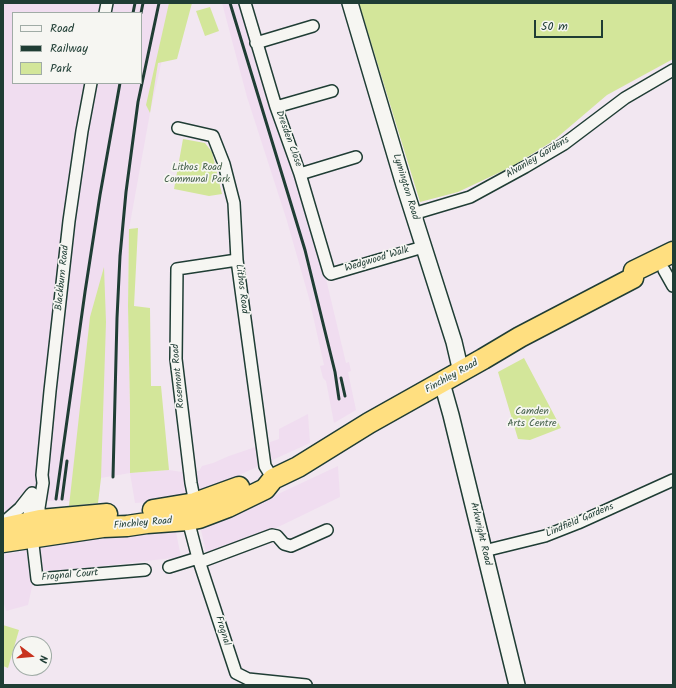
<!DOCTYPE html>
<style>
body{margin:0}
#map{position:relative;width:676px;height:688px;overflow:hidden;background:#f2e7f1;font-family:Kalam,sans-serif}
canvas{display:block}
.frame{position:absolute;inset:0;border:4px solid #1f3d34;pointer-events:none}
.legend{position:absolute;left:12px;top:12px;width:130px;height:72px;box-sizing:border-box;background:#f6f6f2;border:1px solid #a0aca6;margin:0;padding:5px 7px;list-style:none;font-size:12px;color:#1f3d34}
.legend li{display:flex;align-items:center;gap:8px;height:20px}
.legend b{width:20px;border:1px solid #a0aca6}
.north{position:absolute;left:12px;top:636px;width:40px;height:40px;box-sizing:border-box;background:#f6f6f2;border:1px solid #a0aca6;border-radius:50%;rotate:106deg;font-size:11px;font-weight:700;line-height:16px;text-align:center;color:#1f3d34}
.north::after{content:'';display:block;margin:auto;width:14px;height:18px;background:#c8321e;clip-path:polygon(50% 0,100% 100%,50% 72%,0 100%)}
.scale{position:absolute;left:534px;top:20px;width:69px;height:18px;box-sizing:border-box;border:2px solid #1f3d34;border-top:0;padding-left:5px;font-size:12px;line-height:14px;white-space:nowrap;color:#1f3d34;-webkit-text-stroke:3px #f6f6f2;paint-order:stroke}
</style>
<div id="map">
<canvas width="676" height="688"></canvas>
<div class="frame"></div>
<ul class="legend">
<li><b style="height:5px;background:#f6f6f2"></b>Road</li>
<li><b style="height:5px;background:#1f3d34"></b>Railway</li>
<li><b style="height:11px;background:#d3e69a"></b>Park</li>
</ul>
<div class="north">N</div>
<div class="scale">50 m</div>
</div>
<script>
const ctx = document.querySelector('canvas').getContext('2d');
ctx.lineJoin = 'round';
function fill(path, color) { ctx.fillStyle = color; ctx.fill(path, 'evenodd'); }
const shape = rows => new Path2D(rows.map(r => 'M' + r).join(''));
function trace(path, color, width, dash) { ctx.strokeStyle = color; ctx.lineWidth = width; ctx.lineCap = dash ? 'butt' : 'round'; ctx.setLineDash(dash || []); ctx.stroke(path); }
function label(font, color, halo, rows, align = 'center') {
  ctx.font = font + ' Kalam,sans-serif'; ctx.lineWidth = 3.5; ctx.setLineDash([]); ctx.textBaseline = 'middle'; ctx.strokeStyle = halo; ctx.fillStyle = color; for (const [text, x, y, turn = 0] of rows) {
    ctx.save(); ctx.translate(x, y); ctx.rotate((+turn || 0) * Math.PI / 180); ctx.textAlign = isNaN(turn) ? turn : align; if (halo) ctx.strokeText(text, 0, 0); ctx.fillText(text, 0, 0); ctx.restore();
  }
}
fill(shape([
 [3,3,177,3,170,24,150,113,129,229,128,306,130,408,130,473,169,470,182,472,199,471,202,466,213,463,229,456,279,439,279,429,308,414,310,443,184,500,135,503,130,473,101,478,98,503,69,506,69,501,18,501,3,516],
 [13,13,141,13,141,83,13,83],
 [222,3,243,3,306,218,327,283,346,363,349,362,351,371,348,372,356,410,334,423,326,381,323,378,320,366,324,365,309,298,287,221,247,97],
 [338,466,340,497,208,561,201,530],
 [176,532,181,557,94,567,34,578,28,605,6,611,3,600,3,555,41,547,77,540]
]), '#f0ddf0');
fill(shape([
 [169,3,192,3,177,59,158,63,150,113,146,105],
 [359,3,673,3,673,59,607,95,553,141,511,167,458,192,420,202],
 [210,7,219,31,205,36,196,11],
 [183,139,205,143,212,152,222,194,209,196,174,189],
 [138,228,134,306,150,308,151,386,161,386,169,470,130,473,130,408,128,306,129,229],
 [104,267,106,322,101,478,98,503,69,506,90,317],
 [524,358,561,428,530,440,518,439,498,372],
 [3,625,19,630,8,668,3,666]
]), '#d3e69a');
const street = shape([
 [245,3,276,107,300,174,329,272,331,274,423,247],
 [105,13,107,3],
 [256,43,313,26],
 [276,107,332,91],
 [178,128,213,136,224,164,234,203,237,260,265,466,273,479],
 [300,174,356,157],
 [413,214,470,197,525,167,564,144,625,98,673,70],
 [664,270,673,286],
 [32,493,30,499,29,510,37,579,145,570],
 [196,508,191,483,176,359,177,269,237,260],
 [188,520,198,558,236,673,248,679,306,685],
 [3,523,20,508,31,494],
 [39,524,40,520,39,508,43,483,42,475,50,391,69,221,82,131,91,83],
 [484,551,545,536,578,523,673,480],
 [200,562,272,535,277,536,284,544,291,546,327,530],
 [169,567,198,558]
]);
const secondary = shape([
 [350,3,404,185,454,342,461,372],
 [442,383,451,415,517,685]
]);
const highway = shape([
 [633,278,634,271,673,252],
 [153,510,195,503,239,487],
 [3,528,40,520,107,514],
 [3,542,103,527,127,526,147,523,188,520,199,518,228,507,265,489,273,479,298,467,369,423,483,359,520,337,633,278]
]);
trace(street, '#1f3d34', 14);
trace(secondary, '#1f3d34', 18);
trace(highway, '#1f3d34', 23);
trace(street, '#f6f6f2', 11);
trace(secondary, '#f6f6f2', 15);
trace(highway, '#ffdf80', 20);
trace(shape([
 [230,3,305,250,335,372,339,399],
 [133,13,135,3],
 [141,13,143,3],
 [341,378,345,396],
 [113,477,117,318,120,256,126,192,138,102,159,3],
 [56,499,85,292,100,195,120,83],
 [62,499,67,461]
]), '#1f3d34', 3);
label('10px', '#1f3d34', '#f6f6f2', [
 ["Dresden Close",288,139,70],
 ["Alvanley Gardens",538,158,-31],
 ["Lymington Road",405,187,73],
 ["Wedgwood Walk",377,260,-17],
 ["Blackburn Road",63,278,-84],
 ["Lithos Road",241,289,83],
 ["Rosemont Road",179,376,-95],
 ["Finchley Road",452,377,-29],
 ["Lindfield Gardens",580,521,-23],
 ["Finchley Road",143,524,-5],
 ["Arkwright Road",480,534,77],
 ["Frognal Court",70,576,-5],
 ["Frognal",222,631,73]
]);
label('10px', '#435f48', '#f6f6f2', [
 ["Lithos Road",197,168],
 ["Communal Park",197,180],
 ["Camden",532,412],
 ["Arts Centre",532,424]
]);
</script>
